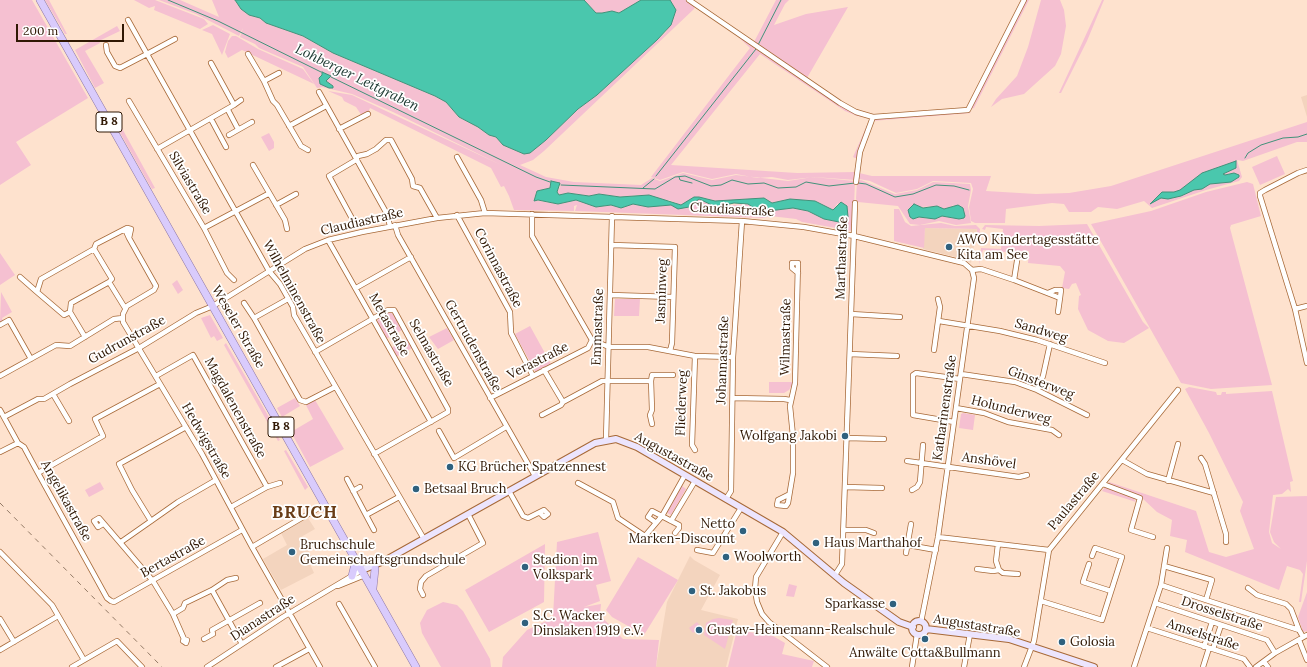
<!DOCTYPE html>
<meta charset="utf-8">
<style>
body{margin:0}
#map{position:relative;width:1307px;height:667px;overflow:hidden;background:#fee2ce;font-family:Lora,serif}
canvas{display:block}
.scale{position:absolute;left:16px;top:24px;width:108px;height:18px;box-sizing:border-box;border:2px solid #301804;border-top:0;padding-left:5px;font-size:12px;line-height:14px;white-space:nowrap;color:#301804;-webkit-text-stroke:3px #fff;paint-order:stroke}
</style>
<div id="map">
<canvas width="1307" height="667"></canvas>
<div class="scale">200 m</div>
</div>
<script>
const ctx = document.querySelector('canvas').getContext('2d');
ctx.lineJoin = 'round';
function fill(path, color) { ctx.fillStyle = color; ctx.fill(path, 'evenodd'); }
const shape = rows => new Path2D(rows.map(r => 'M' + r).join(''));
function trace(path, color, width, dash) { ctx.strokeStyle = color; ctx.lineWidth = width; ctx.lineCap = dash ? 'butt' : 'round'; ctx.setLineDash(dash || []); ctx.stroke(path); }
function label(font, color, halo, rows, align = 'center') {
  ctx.font = font + ' Lora,serif'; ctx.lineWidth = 3.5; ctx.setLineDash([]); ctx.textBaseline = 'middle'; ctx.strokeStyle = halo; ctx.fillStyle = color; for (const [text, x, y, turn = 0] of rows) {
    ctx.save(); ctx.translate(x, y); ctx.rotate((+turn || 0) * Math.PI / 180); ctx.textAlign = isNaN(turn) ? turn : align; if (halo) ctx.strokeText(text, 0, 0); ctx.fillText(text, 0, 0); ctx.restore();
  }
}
fill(shape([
 [1307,95,1307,117,1301,97],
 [925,228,977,229,971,263,964,259,923,249],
 [308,518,315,529,301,537,313,559,309,562,314,573,281,590,263,559,287,545,281,533],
 [690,556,694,560,720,575,701,610,738,619,726,667,656,667,667,602]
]), '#f3d4be');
fill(shape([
 [0,0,32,0,88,98,16,142,31,165,0,185],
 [45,0,49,0,67,34,65,34],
 [134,0,155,0,204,19,208,24,200,29,154,10,155,6,149,8],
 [159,0,180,0,219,17,212,0,235,0,237,4,249,15,260,18,266,23,303,36,333,53,435,96,446,102,459,117,478,127,489,135,496,137,503,145,524,154,546,140,578,109,597,95,666,32,676,10,670,0,687,0,695,6,694,9,544,151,533,160,520,165,546,177,574,182,641,185,652,178,660,181,683,173,712,180,736,175,788,181,813,177,855,181,853,231,802,222,796,219,770,216,764,218,575,211,577,205,574,206,574,211,514,210,509,196,504,186,501,187,491,168,370,108,368,113,362,116,356,107,344,101,342,97,328,91,352,95,501,165,393,112,352,94,322,87,317,88,303,67,259,48,255,44,240,37,243,28,239,36,196,14],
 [551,183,561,185,557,192,559,195,568,193,589,196,599,194,620,197,641,195,663,201,669,200,681,205,691,199,705,198,715,201,766,199,772,203,786,200,815,201,833,210,838,203,839,222,824,219,808,211,793,208,760,212,748,204,712,206,699,199,689,207,671,205,659,204,654,206,633,204,621,208,611,205,599,207,576,200,558,204,534,200,537,191,550,188],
 [584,0,641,0,619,13,612,11,602,13,596,13],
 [776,0,789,0,785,4,774,25,806,14,848,7,807,78,754,42],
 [1025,0,1029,0,974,108,971,109],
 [1041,0,1060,0,1064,10,1066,26,1061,54,1055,66,1024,94,1002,99,991,107,996,99,1017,76,1028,47],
 [1102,0,1104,0,1087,41,1061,93,1059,93],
 [213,25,230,34,222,55,212,34,202,30],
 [117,26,120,31,99,41,100,43,85,51,104,83,95,88,75,50],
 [731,30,843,107,869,118,857,116,845,111,760,54,671,165,797,173,856,172,855,180,814,177,788,180,772,177,757,178,736,174,712,179,683,172,660,180,651,177,750,48],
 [232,36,236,36,258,49,303,69,314,84,242,50,228,58,225,52,228,41],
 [968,111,971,113,872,121,874,118],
 [113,112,155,188,152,189,145,177,109,113],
 [869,121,858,158,855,158,853,157],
 [1307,122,1307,142,1297,142,1243,161,1237,160,1242,177,1239,181,1206,190,1152,208,1144,201,1117,209,1098,207,1091,212,1069,212,1064,204,1052,203,1006,209,1005,223,975,223,971,221,969,207,973,189,971,183,933,181,917,189,896,193,870,181,859,179,859,173,872,176,991,176,986,191,1036,194,1069,193,1111,186],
 [269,133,274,142,274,148,269,151,261,137],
 [1277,156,1285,174,1260,185,1252,167],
 [861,180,895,194,917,190,933,182,970,184,971,190,968,206,971,223,956,225,939,221,920,225,910,224,898,206,858,202,856,199,857,181],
 [953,205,962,219,942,216,930,219,919,217,913,219,921,207,937,206,944,209,950,208],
 [1247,182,1253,184,1261,216,1231,225,1230,228,1272,385,1211,389,1181,383,1091,224,1151,211,1206,192],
 [894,209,899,209,905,222,911,226,941,223,955,226,976,225,980,229,979,237,977,238,977,229,925,228,924,248,894,241],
 [1087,224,1143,322,1149,328,1124,343,1108,341,1088,330,1078,309,1079,296,1081,295,1076,283,1072,284,1069,289,1062,288,1065,272,1060,266,1028,263,1029,251,1002,252,983,250,979,265,981,248,1001,249,1003,229,986,227,985,230,982,229,985,225,1039,226],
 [0,253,15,275,0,285],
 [177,280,183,290,178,294,172,284],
 [1,292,12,312,2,318,3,321,0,322],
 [615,299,640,299,639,316,614,316],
 [389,312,393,314,402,330,386,339,377,322,378,319],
 [210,315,223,338,217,341,214,336,211,338,201,318],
 [530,326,551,364,536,373,515,334],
 [447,328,454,340,438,349,429,337],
 [407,339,412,348,396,357,391,348],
 [226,343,277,431,275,432,280,440,278,441,224,345],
 [769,382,792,382,792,385,789,390,784,393,769,393],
 [1189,387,1216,392,1217,395,1221,395,1222,392,1226,392,1226,394,1272,391,1293,481,1290,482,1291,492,1288,489,1282,494,1273,495,1269,532,1272,543,1281,549,1274,542,1270,532,1276,497,1307,496,1307,561,1301,602,1299,602,1303,574,1300,570,1287,566,1279,590,1185,552,1187,540,1170,536,1172,520,1157,512,1141,497,1108,484,1109,482,1196,511,1209,552,1226,557,1254,549,1240,511,1243,502,1209,433,1185,389],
 [295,398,300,406,282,417,277,408],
 [315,400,344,449,310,467,291,432,313,419,306,405],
 [963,413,975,415,973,430,959,428,961,414],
 [286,450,308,487,305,490,284,451],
 [100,482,104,489,89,497,85,490],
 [682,486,686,489,671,515,667,513],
 [1106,486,1117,491,1118,493,1133,497,1136,502,1102,491],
 [598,532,611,581,596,585,600,601,584,607,601,604,600,615,623,639,659,640,656,667,502,667,503,657,527,630,557,616,553,617,557,542],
 [545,544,544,602,489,632,465,590],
 [638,557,678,580,644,635,612,617,606,610],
 [789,584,797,586,794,597,786,596],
 [1307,592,1307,631,1303,632,1298,617],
 [443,602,457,605,463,611,490,659,491,667,441,667,422,633,420,623,427,610],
 [719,618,733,620,725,649,704,635,706,623,713,619],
 [697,622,701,627,693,633,689,628],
 [737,630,773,636,785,643,782,654,814,661,812,667,728,667]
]), '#f5c0d1');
const water = shape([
 [235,0,584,0,596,13,602,13,612,11,619,13,641,0,670,0,676,10,671,25,657,40,597,95,578,109,546,140,530,153,524,154,503,145,496,137,489,135,478,127,459,117,446,102,435,96,333,53,303,36,266,23,260,18,249,15,241,9,235,0],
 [322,72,331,76,326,81,333,86,333,88,329,88,320,84,319,78,322,75,322,72],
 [1236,161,1236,168,1223,174,1225,175,1234,173,1239,175,1239,177,1231,182,1210,184,1202,189,1194,190,1181,196,1168,199,1161,198,1150,204,1162,192,1174,192,1180,190,1202,173,1236,161],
 [551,181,560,183,557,192,559,195,568,193,589,196,599,194,620,197,649,195,681,205,694,197,699,197,715,201,764,198,772,203,790,199,815,201,833,210,841,202,847,206,848,217,843,222,839,222,824,219,808,211,793,208,760,212,748,204,734,203,716,207,699,199,689,207,678,209,671,205,648,207,633,204,621,208,611,205,596,207,576,200,558,204,538,200,534,201,537,191,550,188,551,181],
 [914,204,923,208,937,206,944,209,958,205,963,208,965,216,964,218,959,219,942,216,935,219,919,217,913,219,910,217,908,210,914,204]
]);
fill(water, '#4ac7ad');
trace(water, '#42927a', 1);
trace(shape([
 [168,0,218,21,321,72],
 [758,45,781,0],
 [331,77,536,177,550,182],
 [1245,158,1248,153,1261,145,1283,138,1298,137,1307,134],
 [656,176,756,49],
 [679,177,680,180,692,183],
 [858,183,866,184,895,197,913,194,936,185,954,186,969,190],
 [561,185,655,189,675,177,685,176,711,186,721,185,732,180,748,184,764,183,778,188,796,187,806,182,829,186,855,183],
 [643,188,654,179]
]), '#42927a', 1);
const minor = shape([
 [689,0,840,103,856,112,873,117,968,110,1024,0],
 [175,39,147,54,269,271,280,284,293,307,294,315,424,539],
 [106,45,107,52,115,66,120,68,147,54,128,20],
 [248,54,264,81,273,101,277,105,301,146,308,150],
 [264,81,279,73],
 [319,92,387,214,390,226],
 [129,101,204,228,227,273,234,280],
 [234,105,241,100],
 [228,110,238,129],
 [211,119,226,147],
 [289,126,326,106],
 [339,129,368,114],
 [229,135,252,122],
 [157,149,234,105,211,63],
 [457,157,481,200,485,213],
 [253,165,285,220,287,229],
 [1307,170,1298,173,1265,190,1260,193,1260,196,1295,309,1307,363],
 [856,182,860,152,873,117],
 [276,205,296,194],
 [532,214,532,236,592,340,609,347,648,347,695,356,733,357],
 [457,215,510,312,511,333,533,376],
 [355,224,329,176,356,160,358,156,367,154,376,149,386,140,391,140,412,179,413,186,420,188,437,218],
 [395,225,398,235,535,476],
 [204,228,268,194],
 [129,238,125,229,127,228,131,229,129,238,156,286,154,290,127,306,123,314,123,322,202,454,252,547,320,667],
 [328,240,431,422],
 [612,245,675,247,672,343,670,351],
 [94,249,96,244,125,229],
 [972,270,981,269,1014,280,1060,298,1058,312],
 [20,277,37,292],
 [1014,280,1017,261],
 [109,282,71,303,70,312,64,315,37,292,41,279,94,249,112,279,109,282,125,308],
 [356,288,411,257],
 [1048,293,1055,290,1061,290,1060,298],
 [611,295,673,297],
 [288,299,254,318,300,400,306,402,335,387],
 [244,303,254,318],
 [1295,309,1307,306],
 [70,312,85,337],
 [851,314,900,317],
 [939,321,1000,331,1037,340,1105,363],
 [0,325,9,320,31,359],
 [934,350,940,307,938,299],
 [315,352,388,310,394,310,448,409,448,412,374,454],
 [850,354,897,356],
 [695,356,692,445,695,450],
 [544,370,563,402,602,381,651,381,652,410,650,415,652,424],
 [961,374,1015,382,1037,390,1087,415],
 [0,376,56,345,70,346,114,319,123,318],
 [156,376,193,355,267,487,231,507],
 [651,381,652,375,673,375],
 [1037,390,1043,376,1050,344],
 [53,394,69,421],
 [490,398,588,348,592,340],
 [733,398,784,399,790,400],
 [956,408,984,413,1008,422,1052,430,1059,435],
 [0,410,18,443,24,447,38,473,107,598,111,601,114,602,242,530],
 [542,415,561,405,563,402],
 [4,417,38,399,44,399,70,384,139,348,196,313,213,306,305,249,328,240,362,232,437,218,485,213,742,221,804,227,854,236,964,263,972,270,974,278,938,537,921,622],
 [954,422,913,415,913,375,916,373,960,379],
 [186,427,119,464,132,490,151,521,178,502,216,480],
 [439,431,454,458,506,427],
 [847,438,884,439],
 [606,440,612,216],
 [0,452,18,443],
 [1201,458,1205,464,1226,534,1226,542],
 [1122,460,1147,474,1214,493],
 [907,461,1019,477,1027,475],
 [38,473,103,436,95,419,160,384],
 [347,479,366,515],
 [1168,481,1178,444],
 [578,483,613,502,618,518,645,536,662,516,685,475],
 [1103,484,1140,498,1131,530,1153,537],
 [267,487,280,483],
 [845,487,882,488],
 [912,490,917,487,920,482,923,445],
 [353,491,360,487],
 [509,491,523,516,528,518,544,510,548,514,544,517,540,513],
 [788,495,778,500,777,505,786,506,788,503,793,473,793,436,790,406,795,383,798,263,792,263,792,268,798,273],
 [726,499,731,491,733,357,742,221],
 [671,521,695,481],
 [655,522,648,517,652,511,679,525,679,528,675,533],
 [103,524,98,527,94,521,99,518,153,581,173,614,184,639,187,640,186,643,183,641,184,639],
 [374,530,366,515,399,497],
 [844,530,866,530,874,533],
 [783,532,756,577,755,589,757,602,762,614,769,622,827,667],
 [938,537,1049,550],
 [121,542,151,521],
 [998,544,996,561,999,570,1003,573,1018,574],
 [908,545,936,550],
 [252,547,317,509],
 [697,550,713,553,741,508],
 [0,552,52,605,84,660],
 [906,553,911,524],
 [1089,564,1083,582,1111,591],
 [977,569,993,571,999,570],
 [835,575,842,564,855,203],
 [1161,585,1206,600,1212,580,1164,566],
 [338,586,365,575],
 [1248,588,1257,595,1286,604,1291,609,1299,630],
 [212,590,242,644],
 [423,595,420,589,421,582,426,576,483,543,468,514],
 [1206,600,1299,630,1303,637],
 [1041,601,1102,620,1122,557,1095,548,1092,556],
 [1155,603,1267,640,1275,653],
 [339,604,375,667],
 [173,614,183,608,185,603,212,590,227,580,236,578],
 [0,619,14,642],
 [1147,628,1244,659,1250,667],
 [204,639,213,634,212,630,260,603],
 [1299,640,1307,660],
 [1204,647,1212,622],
 [1213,649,1221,625],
 [0,650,58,616],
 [1264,662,1268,667],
 [72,667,117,641,142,667],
 [207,667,283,617,362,570],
 [276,667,309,649],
 [912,667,917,634],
 [964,667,970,634],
 [1024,667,1034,641,1049,550,1178,390],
 [1134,667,1161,585,1167,548],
 [1203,667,1209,648],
 [1256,667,1275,653,1307,635]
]);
const secondary = shape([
 [362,570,386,560,595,443,616,439,637,447,783,532,844,583,899,622,913,627],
 '912 628a7 7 0 1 1 14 0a7 7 0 1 1-14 0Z',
 [926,629,1009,639,1094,667]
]);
const primary = shape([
 [40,0,416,667],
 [352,576,356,560],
 [373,588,375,569]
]);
trace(minor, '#a76938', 6);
trace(secondary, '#a76938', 8);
trace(primary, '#8e76a4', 8);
trace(minor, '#fff', 4.5);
trace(secondary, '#ece5fe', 6);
trace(primary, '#d9cbfc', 7);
trace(shape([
 [0,503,162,667]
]), '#927965', 1, [5, 5]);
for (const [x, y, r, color] of [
 [949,247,4,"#2f617e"],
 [845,436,4,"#2f617e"],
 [450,467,4,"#2f617e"],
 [416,489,4,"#2f617e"],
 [743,531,4,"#2f617e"],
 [816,543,4,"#2f617e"],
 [292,552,4,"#2f617e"],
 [726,557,4,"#2f617e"],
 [525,567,4,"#2f617e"],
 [692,591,4,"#2f617e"],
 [893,604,4,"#2f617e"],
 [525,623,4,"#2f617e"],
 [699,630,4,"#2f617e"],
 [925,639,4,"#2f617e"],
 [1062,642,4,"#2f617e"]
]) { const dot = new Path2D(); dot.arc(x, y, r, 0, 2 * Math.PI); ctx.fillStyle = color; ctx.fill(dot); trace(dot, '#fff', 1.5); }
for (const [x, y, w] of [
 [109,122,26],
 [281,427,26]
]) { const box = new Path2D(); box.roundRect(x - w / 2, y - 10, w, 20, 3); ctx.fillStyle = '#fff'; ctx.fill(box); trace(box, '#301804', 1); }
label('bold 12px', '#301804', null, [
 ["B 8",109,122],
 ["B 8",281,427]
]);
label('13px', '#301804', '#fff', [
 ["Silviastraße",190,183,59],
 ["Claudiastraße",732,210,3],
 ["Claudiastraße",362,222,-13],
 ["Marthastraße",842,258,-88],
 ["Corinnastraße",498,268,62],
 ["Jasminweg",662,291,-88],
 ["Wilhelminenstraße",294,292,61],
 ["Metastraße",389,325,61],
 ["Weseler Straße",238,327,60],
 ["Emmastraße",598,327,-88],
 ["Sandweg",1041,331,17],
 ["Wilmastraße",786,337,-89],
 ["Gudrunstraße",127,340,-29],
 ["Gertrudenstraße",473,346,61],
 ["Selmastraße",431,353,60],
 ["Johannastraße",723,360,-88],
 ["Verastraße",538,361,-27],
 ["Ginsterweg",1041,383,21],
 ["Fliederweg",682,403,-88],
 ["Magdalenenstraße",235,408,61],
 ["Katharinenstraße",945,408,-82],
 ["Holunderweg",1011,410,14],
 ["Hedwigstraße",206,441,60],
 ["Augustastraße",674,457,29],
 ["Anshövel",989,461,8],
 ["Angelikastraße",66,501,61],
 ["Paulastraße",1074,501,-50],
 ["Bertastraße",173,557,-29],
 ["Drosselstraße",1222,614,18],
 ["Dianastraße",263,618,-33],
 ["Augustastraße",977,626,9],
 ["Amselstraße",1203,635,18]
]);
label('13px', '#301804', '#fff', [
 ["AWO Kindertagesstätte",957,240],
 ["Kita am See",957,255],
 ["Wolfgang Jakobi",837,436,"right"],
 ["KG Brücher Spatzennest",458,467],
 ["Betsaal Bruch",424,489],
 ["Netto",735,524,"right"],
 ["Marken-Discount",735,539,"right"],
 ["Haus Marthahof",824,543],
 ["Bruchschule",300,545],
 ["Gemeinschaftsgrundschule",300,560],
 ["Woolworth",734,557],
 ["Stadion im",533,560],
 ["Volkspark",533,575],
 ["St. Jakobus",700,591],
 ["Sparkasse",885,604,"right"],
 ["S.C. Wacker",533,616],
 ["Dinslaken 1919 e.V.",533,631],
 ["Gustav-Heinemann-Realschule",707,630],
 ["Golosia",1070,642],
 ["Anwälte Cotta&Bullmann",925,653,"center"]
], 'left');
label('italic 14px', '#203b34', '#fff', [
 ["Lohberger Leitgraben",357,78,26]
]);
ctx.letterSpacing = '1px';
label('bold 17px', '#693c16', '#fff', [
 ["BRUCH",305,513]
]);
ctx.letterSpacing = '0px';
</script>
